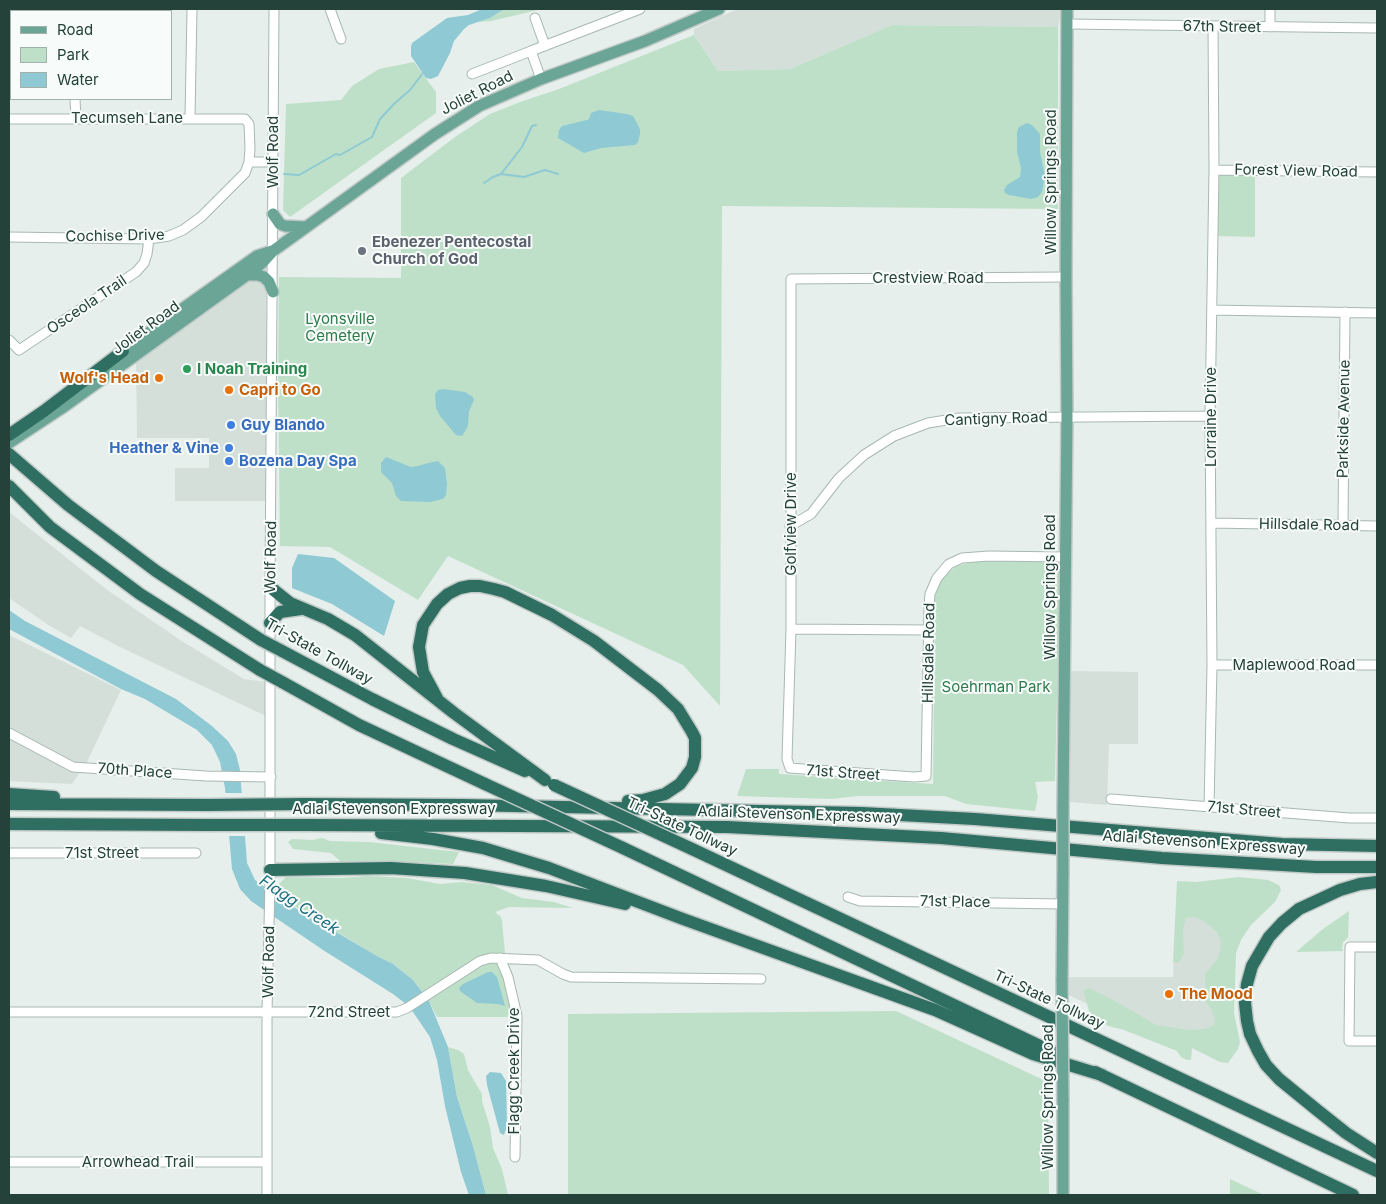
<!DOCTYPE html>
<style>
body{margin:0}
#map{position:relative;width:1386px;height:1204px;overflow:hidden;background:#e6efeb;font-family:Inter,sans-serif}
canvas{display:block}
.frame{position:absolute;inset:0;border:10px solid #24423a;pointer-events:none}
.legend{position:absolute;left:10px;top:10px;width:162px;height:90px;box-sizing:border-box;background:#f7fbf9;border:1px solid #a3b1ad;margin:0;padding:6px 9px;list-style:none;font-size:15px;color:#24423a}
.legend li{display:flex;align-items:center;gap:10px;height:25px}
.legend b{width:25px;border:1px solid #a3b1ad}
</style>
<div id="map">
<canvas width="1386" height="1204"></canvas>
<div class="frame"></div>
<ul class="legend">
<li><b style="height:6px;background:#6aa596"></b>Road</li>
<li><b style="height:14px;background:#bfe0c8"></b>Park</li>
<li><b style="height:14px;background:#8ec9d4"></b>Water</li>
</ul>
</div>
<script>
const ctx = document.querySelector('canvas').getContext('2d');
ctx.lineJoin = 'round';
function fill(path, color) { ctx.fillStyle = color; ctx.fill(path, 'evenodd'); }
const shape = rows => new Path2D(rows.map(r => 'M' + r).join(''));
function trace(path, color, width, dash) { ctx.strokeStyle = color; ctx.lineWidth = width; ctx.lineCap = dash ? 'butt' : 'round'; ctx.setLineDash(dash || []); ctx.stroke(path); }
function label(font, color, halo, rows, align = 'center') {
  ctx.font = font + ' Inter,sans-serif'; ctx.lineWidth = 4; ctx.setLineDash([]); ctx.textBaseline = 'middle'; ctx.strokeStyle = halo; ctx.fillStyle = color; for (const [text, x, y, turn = 0] of rows) {
    ctx.save(); ctx.translate(x, y); ctx.rotate((+turn || 0) * Math.PI / 180); ctx.textAlign = isNaN(turn) ? turn : align; if (halo) ctx.strokeText(text, 0, 0); ctx.fillText(text, 0, 0); ctx.restore();
  }
}
fill(shape([
 [737,9,1062,9,1058,27,892,25,790,69,718,71,694,35,694,29],
 [257,278,263,284,266,294,267,501,175,501,175,468,209,468,209,438,137,438,136,359,241,284],
 [9,512,106,589,180,640,244,679,266,682,266,716,120,647,80,626,71,638,50,626,9,598],
 [9,635,121,690,87,762,72,784,9,781],
 [1069,671,1138,672,1138,744,1109,744,1107,805,1070,802],
 [1176,913,1232,917,1224,1041,1195,1043,1189,1051,1066,994,1066,977,1173,977]
]), '#d4dfda');
fill(shape([
 [497,9,542,9,491,21,477,22,490,18,498,10],
 [892,25,1058,27,1058,209,722,206,720,706,683,665,448,556,418,600,330,547,280,546,278,377,279,277,401,278,401,178,455,137,490,114,520,102,559,89,694,35,718,71,790,69],
 [414,62,436,92,436,113,290,217,283,210,286,104,341,100,352,86,379,69],
 [1219,174,1255,174,1255,237,1216,236,1217,175],
 [976,561,1053,562,1057,564,1060,571,1055,781,1035,782,1038,797,1035,811,966,804,945,796,857,796,831,799,737,796,746,769,779,769,779,774,933,784,935,595,941,580,946,574,957,566],
 [322,838,330,841,369,842,459,852,453,864,386,861,341,862,331,853,293,849,288,842,292,839,313,840],
 [368,876,407,878,440,884,462,882,492,885,522,898,554,902,573,908,509,907,495,912,501,917,502,921,505,953,503,973,512,1017,437,1017,429,1001,413,980,393,964,377,956,277,896,277,886,286,877,341,878],
 [1239,877,1268,880,1279,885,1281,890,1275,902,1251,925,1241,940,1236,953,1234,1013,1240,1042,1238,1049,1228,1063,1220,1062,1192,1048,1191,1060,1187,1060,1181,1057,1177,1051,1124,1030,1108,1026,1096,1018,1089,1011,1084,993,1085,989,1089,988,1115,1001,1156,1025,1189,1030,1205,1029,1214,1025,1215,1019,1211,1009,1206,1002,1205,974,1216,961,1220,951,1221,941,1216,931,1204,921,1195,917,1186,918,1183,929,1184,954,1178,963,1173,962,1177,881,1196,882],
 [1349,911,1348,938,1343,942,1342,948,1343,951,1296,952,1323,929],
 [896,1011,1048,1082,1049,1195,568,1195,568,1014],
 [448,1047,458,1050,464,1054,468,1070,482,1094,482,1101,490,1127,493,1148,502,1169,508,1195,486,1195,473,1146,457,1097],
 [1230,1179,1264,1195,1230,1195]
]), '#bfe0c8');
fill(shape([
 [482,9,497,9,499,12,490,18,469,25,464,29,454,41,450,53,438,76,431,79,426,78,411,56,411,47,412,43,447,18,468,15],
 [599,110,627,114,633,116,640,129,640,134,638,142,635,145,601,148,584,153,558,138,559,130,562,126,587,120,589,119,591,113],
 [1027,123,1032,125,1040,134,1040,152,1045,176,1042,192,1038,197,1031,199,1009,195,1005,193,1004,190,1007,185,1020,177,1021,168,1017,152,1017,132,1019,127],
 [443,389,465,392,473,397,474,400,469,411,468,426,462,436,456,435,440,416,436,408,435,394,438,390],
 [386,457,411,467,418,466,428,463,438,461,445,468,447,484,446,495,443,499,430,502,401,501,396,496,392,483,381,472,381,463],
 [298,554,334,558,395,601,384,636,332,604,292,588,292,568],
 [9,610,25,621,176,699,212,726,228,741,236,754,240,770,247,863,255,880,285,902,377,956,393,964,413,980,429,1001,448,1047,457,1097,473,1146,486,1195,469,1195,461,1172,445,1106,437,1060,430,1037,413,1012,406,1004,393,994,323,950,251,901,240,889,232,869,225,788,220,762,212,745,197,730,145,699,121,689,9,629],
 [488,972,492,972,497,977,505,1006,498,1004,477,1003,460,991,459,988,463,984],
 [490,1072,501,1073,506,1081,507,1126,504,1135,500,1133,487,1085,486,1076]
]), '#8ec9d4');
fill(shape([
 [223,793,244,793,247,836,227,836]
]), '#e6efeb');
trace(shape([
 [496,12,503,9],
 [284,174,299,175,336,154,340,155,372,137,380,119,395,103,410,90,423,73],
 [501,174,522,147,532,126,536,125],
 [484,183,493,177,501,174,524,177,545,170,558,174]
]), '#8ec9d4', 2);
const minor = shape([
 [56,9,57,11],
 [330,9,341,39],
 [535,18,545,46],
 [1067,24,1377,28],
 [1270,27,1270,9],
 [531,51,640,9],
 [472,74,531,51,541,79],
 [75,99,76,119],
 [190,118,192,9],
 [9,119,245,119,249,124,250,148,249,162,245,173,201,217,183,230,169,236,149,239,9,237],
 [249,162,273,162],
 [1214,170,1377,172],
 [1212,310,1377,313],
 [9,340,19,350,136,272,144,263,147,254,149,239],
 [1212,523,1377,526],
 [1343,525,1345,312],
 [790,526,811,514,839,478,864,455,894,436,928,423,959,418,1210,416],
 [1065,557,989,556,962,558,949,564,937,578,930,594,929,606,926,776,914,777,790,768,787,759,791,629,791,279,1066,277],
 [791,629,928,630],
 [1212,665,1377,665],
 [9,733,73,767,206,776,271,777],
 [1111,799,1349,818,1377,818],
 [1209,807,1212,665,1210,416,1214,170,1213,27],
 [9,853,196,853],
 [848,897,860,901,1063,904],
 [1377,947,1350,947,1349,1041,1377,1041],
 [500,958,508,977,517,1016,515,1157],
 [9,1012,397,1012,407,1008,480,961,491,958,538,960,563,974,571,977,761,979],
 [9,1162,267,1162],
 [267,1195,267,1013,270,883,270,587,274,9]
]);
const major = shape([
 [273,214,280,224,285,226,306,227],
 [247,275,258,275,264,277,269,282,273,292],
 [123,351,257,256,272,251],
 [9,443,62,408,247,275,262,263,273,251,435,134,479,106,541,79,645,41,719,9],
 [1063,809,1067,416,1066,277,1067,9],
 [1062,981,1063,872],
 [1063,1099,1063,1195]
]);
const highway = shape([
 [9,435,44,411,123,351],
 [9,454,68,505,156,571,261,640],
 [9,486,50,527,140,594,260,670],
 [270,587,290,603,328,619,355,635,454,713,545,780],
 [270,623,280,612,301,609],
 [282,651,372,699,453,739,525,771],
 [282,682,359,725,485,784],
 [437,698,423,672,419,647,423,625,437,604,448,594,460,588,470,586,480,586,494,589,505,592,552,615,594,641,658,690,678,709,692,732,695,738,695,757,692,768,680,784,665,794,643,800,628,801],
 [9,794,54,797],
 [9,804,208,805],
 [304,804,462,805,862,813,975,819,1282,844,1377,846],
 [9,824,209,825],
 [305,825,727,827,941,838,1162,858,1316,867,1377,867],
 [381,833,433,839,483,848,549,868,683,919,935,1010,1033,1054,1102,1075],
 [623,848,1061,1056],
 [692,849,1377,1171],
 [270,870,391,868,465,873,546,886,625,904],
 [1377,882,1360,884,1340,890,1299,909,1282,923,1269,937,1252,966,1247,984,1245,1003,1247,1021,1250,1034,1258,1051,1266,1065,1279,1079,1317,1110,1346,1133,1377,1153],
 [1095,1072,1353,1195]
]);
trace(minor, '#a8b8b2', 11);
trace(major, '#c2cac8', 14);
trace(highway, '#c2cac8', 15);
trace(minor, '#fff', 9);
trace(major, '#6aa596', 11);
trace(highway, '#2f6f62', 12);
const majorBridge = shape([
 [1063,872,1063,809],
 [1062,981,1063,1099]
]);
const highwayBridge = shape([
 [261,640,282,651],
 [260,670,282,682],
 [485,784,623,848],
 [554,785,692,849],
 [208,805,304,804],
 [209,825,305,825]
]);
trace(majorBridge, '#c2cac8', 14, []);
trace(highwayBridge, '#c2cac8', 15, []);
trace(majorBridge, '#6aa596', 11);
trace(highwayBridge, '#2f6f62', 12);
for (const [x, y, r, color] of [
 [362,251,5,"#6b7280"],
 [187,369,5,"#2e9e5b"],
 [159,378,5,"#e8710a"],
 [229,390,5,"#e8710a"],
 [231,425,5,"#3f7fe0"],
 [229,448,5,"#3f7fe0"],
 [229,461,5,"#3f7fe0"],
 [1169,994,5,"#e8710a"]
]) { const dot = new Path2D(); dot.arc(x, y, r, 0, 2 * Math.PI); ctx.fillStyle = color; ctx.fill(dot); trace(dot, '#f7fbf9', 2); }
label('15px', '#24423a', '#f7fbf9', [
 ["67th Street",1222,27,1],
 ["Joliet Road",477,93,-27],
 ["Tecumseh Lane",127,118],
 ["Wolf Road",273,152,-90],
 ["Forest View Road",1296,171,1],
 ["Willow Springs Road",1051,182,-90],
 ["Cochise Drive",115,236,-1],
 ["Crestview Road",928,278],
 ["Osceola Trail",87,305,-34],
 ["Joliet Road",146,328,-36],
 ["Lorraine Drive",1211,417,-90],
 ["Cantigny Road",996,419,-2],
 ["Parkside Avenue",1344,419,-89],
 ["Golfview Drive",791,524,-90],
 ["Hillsdale Road",1309,525,1],
 ["Wolf Road",271,557,-89],
 ["Willow Springs Road",1050,587,-90],
 ["Tri-State Tollway",319,652,29],
 ["Hillsdale Road",929,653,-89],
 ["Maplewood Road",1294,665],
 ["70th Place",135,771,4],
 ["71st Street",843,773,4],
 ["Adlai Stevenson Expressway",394,809],
 ["71st Street",1244,810,5],
 ["Adlai Stevenson Expressway",799,815,2],
 ["Tri-State Tollway",682,827,25],
 ["Adlai Stevenson Expressway",1204,843,4],
 ["71st Street",102,853],
 ["71st Place",955,902,1],
 ["Wolf Road",269,962,-89],
 ["Tri-State Tollway",1049,1000,25],
 ["72nd Street",349,1012],
 ["Flagg Creek Drive",514,1071,-90],
 ["Willow Springs Road",1048,1097,-90],
 ["Arrowhead Trail",138,1162]
]);
label('bold 15px', '#5b616d', '#f7fbf9', [
 ["Ebenezer Pentecostal",372,242],
 ["Church of God",372,259]
], 'left');
label('15px', '#2d7a4b', '#f7fbf9', [
 ["Lyonsville",340,319],
 ["Cemetery",340,336],
 ["Soehrman Park",996,687]
]);
label('bold 15px', '#27864d', '#f7fbf9', [
 ["I Noah Training",197,369]
], 'left');
label('bold 15px', '#c56008', '#f7fbf9', [
 ["Wolf's Head",149,378,"right"],
 ["Capri to Go",239,390],
 ["The Mood",1179,994]
], 'left');
label('bold 15px', '#366cbe', '#f7fbf9', [
 ["Guy Blando",241,425],
 ["Heather & Vine",219,448,"right"],
 ["Bozena Day Spa",239,461]
], 'left');
label('italic 16px', '#1c6f80', '#f7fbf9', [
 ["Flagg Creek",299,905,34]
]);
</script>
